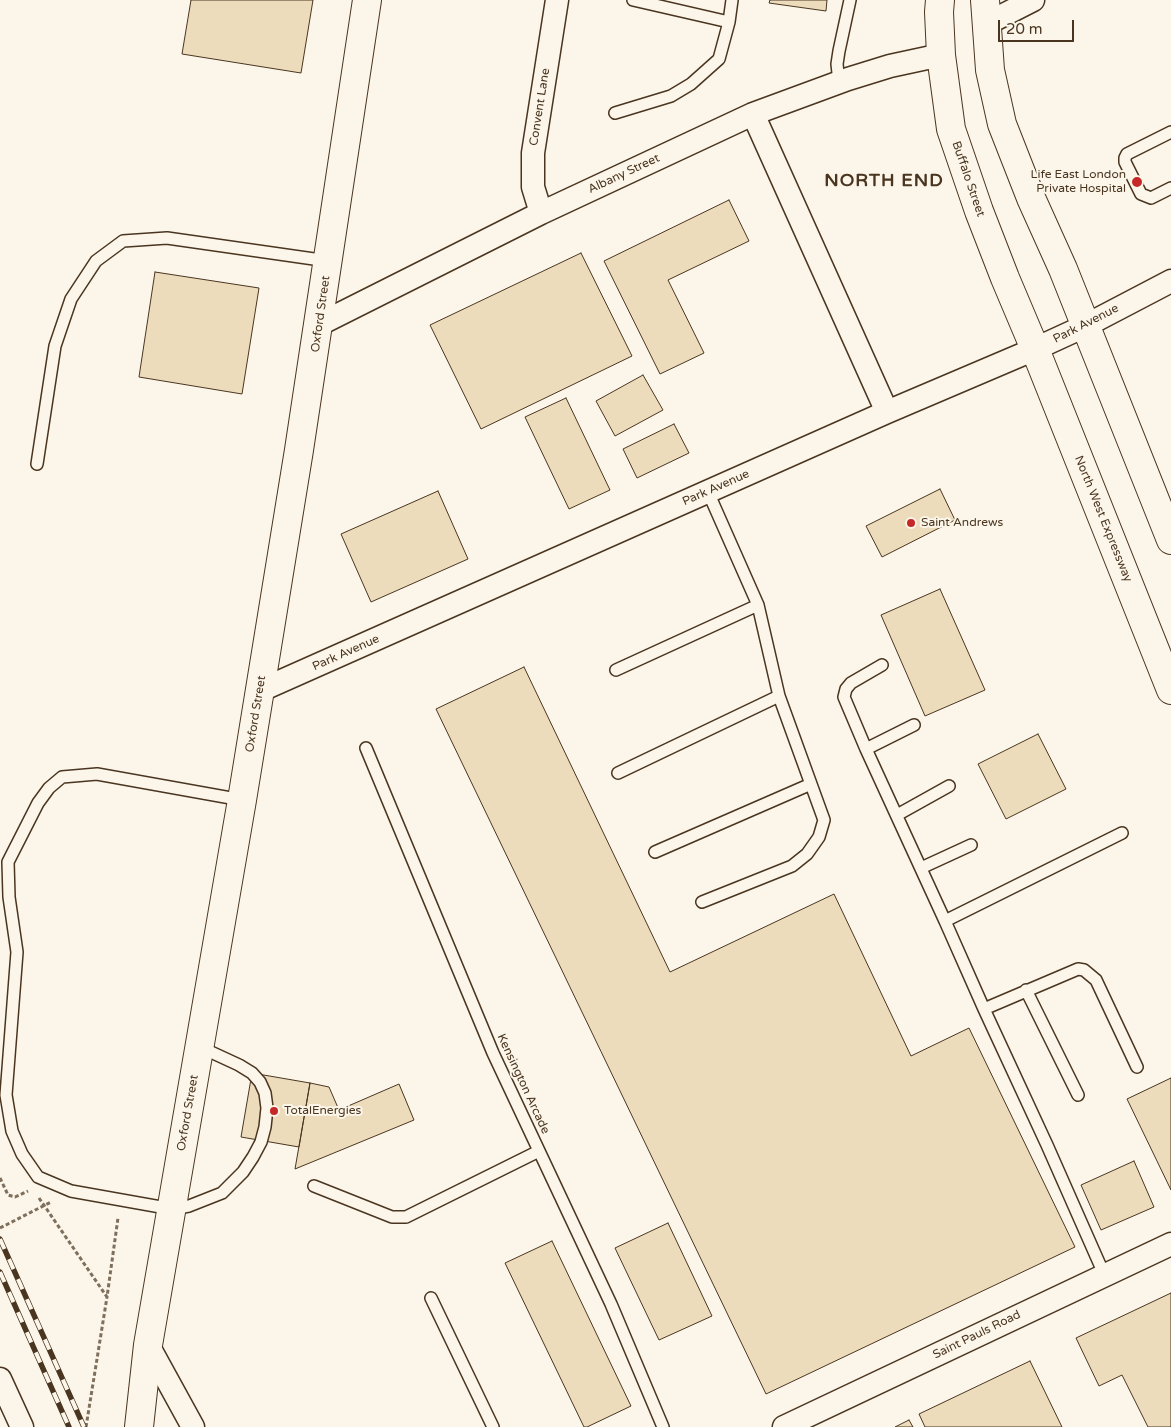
<!DOCTYPE html>
<style>
body{margin:0}
#map{position:relative;width:1171px;height:1427px;overflow:hidden;background:#fbf6e9;font-family:"Varela Round",sans-serif}
canvas{display:block}
.scale{position:absolute;left:998px;top:20px;width:76px;height:22px;box-sizing:border-box;border:2px solid #4a3520;border-top:0;padding-left:6px;font-size:15px;line-height:18px;white-space:nowrap;color:#4a3520;-webkit-text-stroke:4px #fbf6e9;paint-order:stroke}
</style>
<div id="map">
<canvas width="1171" height="1427"></canvas>
<div class="scale">20 m</div>
</div>
<script>
const ctx = document.querySelector('canvas').getContext('2d');
ctx.lineJoin = 'round';
function fill(path, color) { ctx.fillStyle = color; ctx.fill(path, 'evenodd'); }
const shape = rows => new Path2D(rows.map(r => 'M' + r).join(''));
function trace(path, color, width, dash) { ctx.strokeStyle = color; ctx.lineWidth = width; ctx.lineCap = dash ? 'butt' : 'round'; ctx.setLineDash(dash || []); ctx.stroke(path); }
function label(font, color, halo, rows, align = 'center') {
  ctx.font = font + ' "Varela Round",sans-serif'; ctx.lineWidth = 4; ctx.setLineDash([]); ctx.textBaseline = 'middle'; ctx.strokeStyle = halo; ctx.fillStyle = color; for (const [text, x, y, turn = 0] of rows) {
    ctx.save(); ctx.translate(x, y); ctx.rotate((+turn || 0) * Math.PI / 180); ctx.textAlign = isNaN(turn) ? turn : align; if (halo) ctx.strokeText(text, 0, 0); ctx.fillText(text, 0, 0); ctx.restore();
  }
}
const building = shape([
 [191,0,313,0,301,73,182,54,191,0],
 [770,0,827,0,826,11,769,3,770,0],
 [729,200,749,241,668,280,704,353,660,374,604,261,729,200],
 [581,253,632,356,481,429,430,325,581,253],
 [155,272,259,288,242,394,139,377,155,272],
 [643,375,663,410,615,436,596,401,643,375],
 [566,398,610,490,569,509,525,417,566,398],
 [674,424,689,453,637,478,623,449,674,424],
 [940,489,955,520,882,557,866,526,940,489],
 [438,491,468,559,371,602,341,534,438,491],
 [940,589,985,690,925,716,881,615,940,589],
 [524,667,670,972,834,894,911,1056,969,1028,1075,1247,766,1394,436,709,524,667],
 [1038,734,1066,789,1006,819,978,764,1038,734],
 [252,1073,310,1083,299,1147,241,1137,252,1073],
 [1171,1078,1171,1190,1127,1099,1171,1078],
 [310,1083,329,1087,339,1110,399,1084,414,1120,295,1169,310,1083],
 [1134,1161,1154,1207,1101,1230,1081,1185,1134,1161],
 [668,1223,712,1316,659,1340,615,1248,668,1223],
 [552,1241,631,1406,587,1427,584,1427,505,1263,552,1241],
 [1171,1293,1171,1427,1148,1427,1122,1375,1099,1386,1076,1338,1171,1293],
 [1030,1361,1062,1427,925,1427,919,1414,1030,1361],
 [909,1420,913,1427,895,1427,909,1420]
]);
fill(building, '#ecdcbc');
trace(building, '#4a3520', 1);
const lane = shape([
 [729,22,732,0],
 [839,82,837,64,839,51,850,0],
 [615,113,671,96,691,84,719,59,729,22,633,0],
 [1171,132,1127,154,1125,158,1125,162,1141,194,1151,198,1171,188],
 [37,464,55,346,71,299,96,261,123,241,167,238,328,261],
 [882,665,851,683,846,689,844,697,866,749,945,921],
 [616,670,758,605],
 [366,748,493,1053,611,1304,663,1427],
 [866,749,914,725],
 [618,773,779,696],
 [897,815,949,786],
 [655,852,811,784],
 [921,868,971,845],
 [702,902,792,866,807,854,819,837,824,820,779,696,758,605,708,492],
 [1026,990,1078,1095],
 [984,1009,1078,969,1084,970,1096,980,1137,1067],
 [200,1047,239,1065,252,1073,260,1082,265,1093,267,1108,265,1127,261,1142,253,1157,243,1172,222,1193,189,1206,172,1209,71,1191,38,1177,22,1154,12,1131,6,1095,17,952,9,897,8,862,38,803,49,788,62,777,97,774,242,800],
 [314,1186,392,1217,406,1217,539,1151],
 [1104,1274,1047,1145,984,1009,945,921,1122,833],
 [431,1298,493,1427]
]);
const street = shape([
 [986,24,1033,0],
 [753,114,887,412],
 [541,213,533,187,533,153,557,0],
 [320,324,541,213,753,114,848,79,890,66,941,55],
 [259,691,887,412,1035,349,1085,326,1171,281],
 [148,1345,193,1427],
 [0,1379,22,1427],
 [784,1427,1171,1244]
]);
const secondary = shape([
 [940,0,939,12,941,55,951,129,979,211,1005,278,1035,349,1171,690],
 [985,0,990,70,1002,124,1031,198,1063,269,1171,540]
]);
const primary = shape([
 [139,1427,148,1345,242,800,299,450,367,0]
]);
trace(lane, '#4a3520', 14);
trace(street, '#4a3520', 25);
trace(secondary, '#4a3520', 30);
trace(primary, '#4a3520', 30);
trace(shape([
 [0,1178,8,1195,15,1197,28,1191],
 [39,1198,107,1297,118,1218],
 [0,1228,51,1202],
 [86,1427,107,1297]
]), '#7f6f5c', 3, [4, 2.5]);
trace(lane, '#fbf6e9', 11);
trace(street, '#fbf6e9', 22);
trace(secondary, '#fbf6e9', 28);
trace(primary, '#fbf6e9', 28);
const rail = shape([
 [0,1239,84,1427],
 [0,1272,69,1427]
]);
trace(rail, '#4a3520', 5.5);
trace(rail, '#fbf6e9', 4, [11]);
for (const [x, y, r, color] of [
 [1137,182,6,"#c62828"],
 [911,523,5,"#c62828"],
 [274,1111,5,"#c62828"]
]) { const dot = new Path2D(); dot.arc(x, y, r, 0, 2 * Math.PI); ctx.fillStyle = color; ctx.fill(dot); trace(dot, '#fbf6e9', 2); }
label('12px', '#4a3520', '#fbf6e9', [
 ["Convent Lane",540,107,-81],
 ["Albany Street",624,174,-25],
 ["Buffalo Street",968,179,71],
 ["Oxford Street",321,314,-82],
 ["Park Avenue",1086,324,-27],
 ["Park Avenue",716,488,-24],
 ["North West Expressway",1103,519,68],
 ["Park Avenue",346,653,-24],
 ["Oxford Street",256,714,-81],
 ["Kensington Arcade",523,1084,65],
 ["Oxford Street",188,1113,-80],
 ["Saint Pauls Road",977,1335,-26]
]);
label('12px', '#4a3520', '#fbf6e9', [
 ["Life East London",1126,175,"right"],
 ["Private Hospital",1126,189,"right"],
 ["Saint Andrews",921,523],
 ["TotalEnergies",284,1111]
], 'left');
ctx.letterSpacing = '1px';
label('bold 18px', '#4a3520', '#fbf6e9', [
 ["NORTH END",884,181]
]);
ctx.letterSpacing = '0px';
</script>
